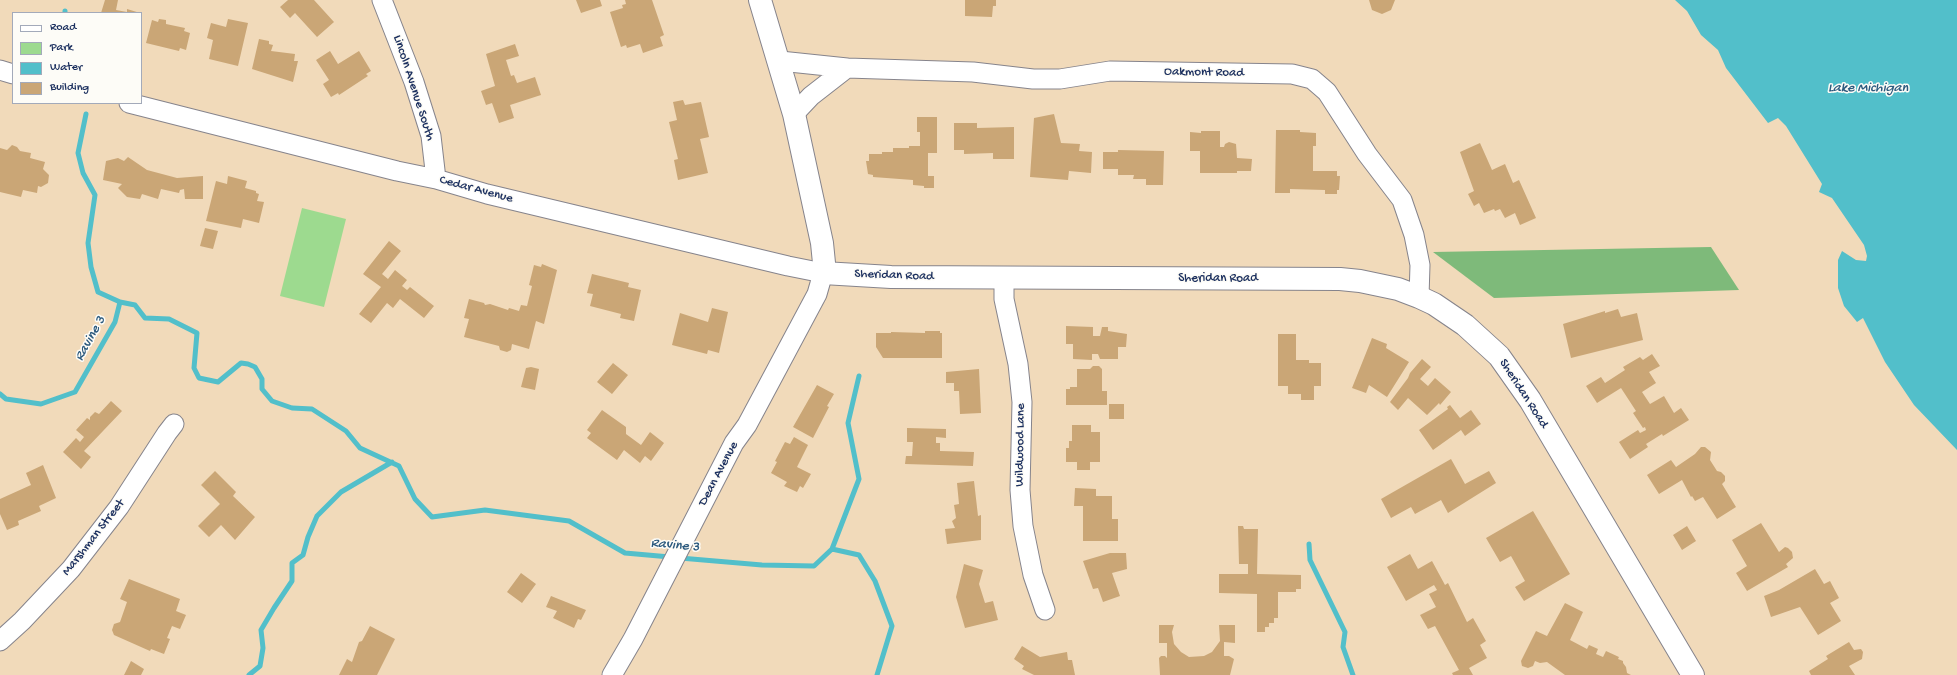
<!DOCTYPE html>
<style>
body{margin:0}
#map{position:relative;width:1957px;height:675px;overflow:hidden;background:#f1daba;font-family:"Gochi Hand",sans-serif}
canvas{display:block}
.legend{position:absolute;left:12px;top:12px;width:130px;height:92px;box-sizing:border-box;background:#fdfcf7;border:1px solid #a3aaba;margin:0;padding:5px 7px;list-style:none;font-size:12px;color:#1b2f5e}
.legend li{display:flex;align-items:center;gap:8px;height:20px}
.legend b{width:20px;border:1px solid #a3aaba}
</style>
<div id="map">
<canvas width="1957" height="675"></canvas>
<ul class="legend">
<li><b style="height:5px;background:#fff"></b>Road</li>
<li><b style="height:11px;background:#9dda8f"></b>Park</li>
<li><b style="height:11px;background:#52bfca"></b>Water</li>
<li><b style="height:11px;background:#caa676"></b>Building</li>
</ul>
</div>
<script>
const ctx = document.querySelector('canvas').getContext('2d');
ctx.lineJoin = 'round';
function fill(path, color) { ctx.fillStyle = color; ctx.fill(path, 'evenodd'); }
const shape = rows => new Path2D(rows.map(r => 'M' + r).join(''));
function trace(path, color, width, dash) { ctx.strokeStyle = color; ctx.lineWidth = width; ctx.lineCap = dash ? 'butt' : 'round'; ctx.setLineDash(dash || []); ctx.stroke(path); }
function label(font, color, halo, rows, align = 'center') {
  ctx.font = font + ' "Gochi Hand",sans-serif'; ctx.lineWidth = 3; ctx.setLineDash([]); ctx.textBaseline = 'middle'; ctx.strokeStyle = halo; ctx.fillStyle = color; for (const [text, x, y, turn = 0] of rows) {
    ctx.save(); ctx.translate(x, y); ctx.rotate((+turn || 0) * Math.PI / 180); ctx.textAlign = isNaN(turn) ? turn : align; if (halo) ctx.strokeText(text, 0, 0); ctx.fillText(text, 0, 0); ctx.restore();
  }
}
fill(shape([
 [302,208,346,219,324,307,280,296]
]), '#9dda8f');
fill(shape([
 [1711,247,1739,290,1494,298,1433,252]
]), '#7eba7a');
fill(shape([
 [1675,0,1957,0,1957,450,1914,405,1885,362,1863,318,1857,322,1844,306,1838,288,1838,260,1842,251,1856,260,1866,261,1867,256,1864,245,1832,198,1819,192,1822,184,1786,126,1778,118,1768,123,1726,68,1718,50,1701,35,1687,11]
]), '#52bfca');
trace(shape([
 [65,11,65,13],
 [86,114,78,153,83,173,95,195,88,243,91,267,98,292,120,302],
 [0,394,6,399,41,404,75,392,115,322,120,302,135,305,145,318,169,319,197,333,194,368,199,378,218,382,241,363,248,364,255,367,262,379,262,389,272,401,292,408,312,409,346,431,360,448,399,466,415,499,432,517,485,510,569,521,625,553,670,557],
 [1309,544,1310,560,1345,632,1343,647,1353,675],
 [832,549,859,479,848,423,859,376],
 [680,558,762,565,814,566,832,549,859,555,875,581,892,626,877,675],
 [249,675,260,666,263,648,261,630,274,608,292,581,292,563,303,555,308,537,317,516,341,492,392,462]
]), '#52bfca', 5);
fill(shape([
 [105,0,118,0,116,10,127,12,127,9,140,13,101,13],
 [288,0,314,0,334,22,317,37,295,13,290,18,280,7],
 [576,0,600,0,602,6,581,13],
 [625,0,652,0,664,35,660,37,663,46,643,53,640,44,627,48,626,45,621,47,610,12,623,8,622,5,626,4],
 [965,0,996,0,996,6,993,6,992,17,965,16],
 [1369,0,1395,0,1391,10,1382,14,1372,10],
 [159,19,166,20,166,24,185,28,184,31,190,33,186,50,180,48,179,51,146,43,152,20,158,22],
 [228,19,248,23,238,66,209,59,213,40,207,38,211,23,226,27],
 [259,39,269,41,269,44,273,45,271,51,295,54,294,61,298,61,293,82,252,69],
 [515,44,519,56,506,60,511,76,514,75,517,83,535,77,541,95,510,105,514,118,499,123,492,103,486,105,481,91,495,86,486,54],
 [330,51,338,64,359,51,371,71,366,74,368,76,339,95,338,93,331,97,323,84,329,80,316,60],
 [683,100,685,105,701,102,709,137,700,139,708,173,678,180,674,160,678,159,669,122,677,120,673,102],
 [1054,114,1061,143,1080,144,1079,151,1092,152,1091,173,1069,171,1068,180,1030,177,1034,118],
 [917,117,937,117,937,153,928,153,928,176,934,176,934,188,924,188,924,186,913,185,913,180,873,177,873,175,868,174,866,161,869,161,869,154,882,154,882,152,893,152,893,148,909,148,909,146,920,146,920,132,917,132],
 [954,123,977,123,977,128,1014,127,1014,159,993,159,993,153,964,154,964,150,954,150],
 [1276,130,1300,130,1300,132,1316,133,1316,146,1313,146,1313,171,1337,171,1337,176,1340,176,1339,190,1337,190,1337,194,1325,194,1325,190,1290,189,1290,193,1275,193],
 [1201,131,1220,131,1220,147,1224,147,1225,144,1229,142,1236,144,1237,158,1252,159,1251,171,1237,171,1237,173,1200,173,1200,151,1190,151,1190,132,1201,133],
 [1480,143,1492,170,1505,164,1513,183,1519,180,1536,218,1520,225,1515,213,1505,218,1500,209,1495,211,1494,209,1484,213,1479,203,1474,206,1468,194,1474,191,1460,152],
 [12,145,17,147,20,151,31,153,30,158,45,162,43,169,49,175,48,183,41,187,38,186,37,193,23,190,21,197,0,192,0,148,7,150],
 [1118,150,1164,151,1163,185,1146,185,1146,179,1133,179,1134,175,1118,175,1118,169,1103,169,1103,152,1118,152],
 [128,157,147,170,177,178,203,176,203,199,185,199,184,189,180,190,179,193,161,189,158,199,142,194,140,199,127,197,118,188,122,184,103,180,106,161,118,158,124,161],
 [228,176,247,181,245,188,256,191,256,193,259,194,257,201,264,202,259,223,243,219,241,228,206,221,216,181,227,184],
 [205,228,218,231,213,249,200,246],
 [389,241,401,251,382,274,388,279,395,270,407,280,402,286,407,290,410,287,434,306,424,318,400,299,393,308,387,303,371,323,359,314,381,287,363,274],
 [542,264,557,270,544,324,536,321,529,349,512,344,511,350,507,352,500,350,499,346,464,337,469,319,464,318,469,299,484,303,485,305,490,304,508,310,509,308,519,311,521,305,527,306,532,286,529,285,534,265,541,267],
 [592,274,629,283,628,287,641,290,634,321,620,318,621,314,590,306,593,294,587,293],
 [712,308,728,312,719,353,708,350,707,354,672,345,680,313,708,322],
 [1618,309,1621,317,1637,313,1643,340,1571,358,1563,324,1605,311,1605,313],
 [1066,326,1093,327,1093,336,1100,336,1102,327,1108,327,1108,331,1127,334,1126,347,1118,347,1118,359,1100,359,1098,354,1092,354,1092,360,1073,359,1073,344,1066,344],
 [925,331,940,331,940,333,942,333,942,358,883,358,876,347,876,333,891,333,891,332,925,333],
 [1278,334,1296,334,1296,360,1309,360,1309,363,1321,363,1321,386,1314,386,1314,400,1301,400,1301,394,1288,394,1288,386,1278,386],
 [1372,338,1387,344,1386,348,1409,362,1387,397,1369,385,1366,393,1352,388],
 [1652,354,1660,366,1649,372,1656,383,1642,392,1650,404,1664,396,1674,413,1681,408,1689,420,1663,436,1662,434,1646,444,1648,447,1630,459,1619,442,1638,430,1640,433,1646,430,1645,427,1643,428,1633,413,1636,411,1621,388,1597,403,1586,386,1601,377,1605,383,1625,370,1623,367,1640,357,1643,360],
 [1422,359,1431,367,1420,379,1428,386,1435,378,1451,392,1440,405,1439,403,1427,415,1408,398,1398,410,1390,402,1408,378,1410,373],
 [613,363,628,375,612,394,597,382],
 [1093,366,1099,366,1102,369,1102,391,1107,391,1107,405,1066,405,1066,389,1070,389,1070,387,1077,387,1077,369,1090,369],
 [531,367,539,369,535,390,521,387,526,368],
 [979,369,981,413,960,414,959,391,954,391,954,383,946,383,946,372],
 [817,385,834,394,827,406,829,407,813,438,793,427],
 [111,401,122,411,84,451,91,457,81,469,63,452,76,438,80,442,84,437,76,430,87,418,90,420,90,417,95,412,99,414],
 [1109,404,1124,404,1124,419,1109,419],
 [1450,405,1460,418,1471,410,1481,424,1465,436,1461,430,1433,450,1419,430,1448,409,1447,407],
 [602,410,626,427,626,434,641,445,650,432,664,443,651,461,645,456,640,463,624,450,617,460,587,438,591,433,587,430],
 [1072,425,1091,425,1091,432,1100,432,1100,462,1090,462,1090,470,1077,470,1077,462,1066,462,1066,448,1069,448,1069,441,1072,441],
 [907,428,946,429,946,438,936,437,936,443,940,443,940,451,974,452,973,466,905,464,906,456,912,456,913,442,907,442],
 [794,437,808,445,797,467,811,474,803,488,800,486,797,492,784,486,787,482,771,473,777,462,775,461,785,442,790,444],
 [1701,447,1705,447,1711,452,1710,460,1717,471,1721,472,1725,476,1725,481,1722,484,1736,507,1717,519,1703,497,1695,501,1692,496,1691,497,1682,480,1659,494,1647,475,1671,460,1676,467,1695,454],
 [1451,459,1465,484,1489,471,1496,483,1448,513,1441,500,1415,514,1411,507,1391,518,1381,499],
 [43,465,56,498,39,506,41,511,18,521,19,525,7,530,0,514,0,499,31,485,26,473],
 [215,471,236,492,233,496,255,517,235,540,221,525,209,537,198,526,220,504,201,485],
 [974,481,978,516,981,515,981,540,947,544,945,529,955,528,952,521,956,518,954,505,959,504,957,483],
 [1075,488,1096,489,1096,496,1112,496,1112,519,1118,519,1118,541,1083,541,1083,506,1074,506],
 [1533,511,1570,574,1524,601,1515,587,1525,581,1511,556,1500,562,1486,538],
 [1761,523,1779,552,1785,547,1788,548,1792,552,1793,558,1786,564,1788,567,1747,591,1736,573,1747,566,1732,540],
 [1238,526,1243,526,1244,529,1258,529,1257,574,1301,575,1301,589,1296,589,1296,592,1278,592,1278,618,1274,618,1274,623,1269,623,1269,627,1265,627,1265,632,1257,632,1257,594,1219,593,1219,574,1248,574,1248,564,1239,564],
 [1687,526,1696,541,1682,550,1673,535],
 [1110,553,1126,553,1127,569,1112,573,1120,596,1103,602,1098,588,1093,589,1083,561],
 [1410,554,1418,569,1432,561,1445,585,1448,583,1467,622,1473,618,1486,641,1480,645,1487,658,1469,668,1473,675,1453,675,1452,673,1459,670,1435,626,1428,629,1420,615,1436,607,1429,594,1437,590,1434,585,1406,601,1387,567],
 [964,564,983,570,979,584,985,603,993,601,998,620,965,628,956,597],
 [1815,569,1824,584,1830,581,1839,598,1830,603,1841,621,1818,635,1800,607,1771,617,1764,596,1779,590],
 [521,573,536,584,522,603,507,592],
 [129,579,180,599,176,611,186,615,180,629,172,626,167,638,170,639,164,654,151,649,150,651,114,635,112,630,114,624,120,622,127,602,120,599],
 [551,596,586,610,581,620,578,619,574,628,553,618,557,611,546,607],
 [1565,603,1583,612,1570,640,1587,649,1589,645,1598,649,1596,654,1603,657,1606,651,1619,657,1618,659,1623,661,1623,663,1626,667,1627,673,1631,675,1565,675,1547,662,1540,663,1535,661,1533,666,1528,668,1522,666,1521,661,1536,631,1547,636],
 [1159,625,1174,625,1172,632,1174,644,1181,652,1189,657,1204,656,1212,652,1220,641,1219,625,1235,625,1235,643,1224,642,1224,656,1229,656,1234,659,1230,675,1160,675,1159,658,1161,656,1165,656,1167,658,1167,643,1159,643],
 [370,626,395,639,377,675,339,675,347,659,352,662,359,642,362,641],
 [1849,642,1854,650,1861,649,1863,652,1862,659,1849,666,1855,675,1811,675,1809,671,1828,659,1826,656],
 [1022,646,1040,657,1067,652,1068,660,1072,660,1075,675,1034,675,1022,669,1024,666,1014,659],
 [131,661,144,669,141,675,124,675]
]), '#caa676');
const street = shape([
 [382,0,414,82,431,136,436,179],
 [780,61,847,68,973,72,1033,79,1060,79,1110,71,1292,74,1312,79,1327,92,1367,154,1402,200,1414,235,1420,265,1419,297],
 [0,70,13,74],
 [129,103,397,171,436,179,487,194,788,266,823,273,817,294,747,425,734,443,633,639,612,675],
 [794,114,811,96,847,68],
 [1004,278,1004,299,1018,364,1022,402,1020,490,1023,526,1033,575,1045,610],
 [0,641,22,621,71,569,119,507,167,433,174,424]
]);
const secondary = shape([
 [760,0,794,114,822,243,824,263,823,273,891,277,1340,279,1360,281,1398,289,1419,297,1434,304,1465,325,1499,356,1530,400,1693,675]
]);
trace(street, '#86848c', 21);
trace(secondary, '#86848c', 24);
trace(street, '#fff', 19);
trace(secondary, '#fff', 22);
label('13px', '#1b2f5e', '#fdfcf7', [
 ["Oakmont Road",1204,73,1],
 ["Lincoln Avenue South",413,88,72],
 ["Cedar Avenue",476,190,15],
 ["Sheridan Road",894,276,2],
 ["Sheridan Road",1218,279],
 ["Sheridan Road",1523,394,57],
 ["Wildwood Lane",1021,445,-89],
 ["Dean Avenue",719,474,-62],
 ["Marshman Street",94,538,-52]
]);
label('italic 14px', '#2c5a7e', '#fdfcf7', [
 ["Lake Michigan",1868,89],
 ["Ravine 3",91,339,-61],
 ["Ravine 3",675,546,5]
]);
</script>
